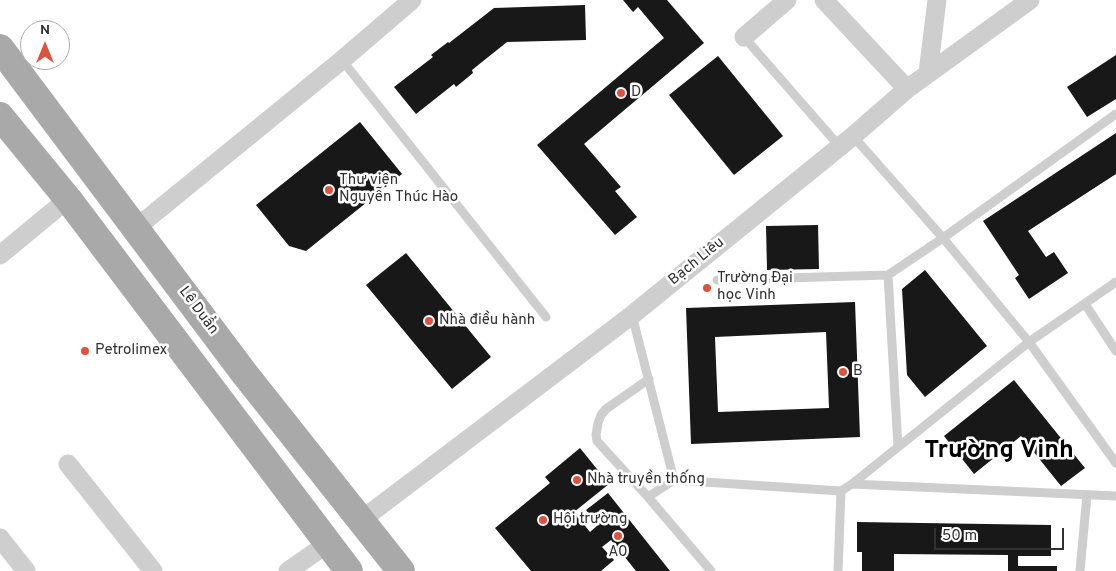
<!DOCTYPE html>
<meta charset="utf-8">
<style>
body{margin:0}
#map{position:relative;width:1116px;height:571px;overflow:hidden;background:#fff;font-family:Overpass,sans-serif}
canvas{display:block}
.north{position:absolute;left:20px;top:20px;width:50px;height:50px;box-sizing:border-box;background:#fff;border:1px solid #adadad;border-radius:50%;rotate:0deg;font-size:14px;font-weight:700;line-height:20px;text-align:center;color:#313131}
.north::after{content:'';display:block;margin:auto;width:18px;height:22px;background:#dd533f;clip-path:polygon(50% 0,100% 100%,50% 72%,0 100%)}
.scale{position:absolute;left:934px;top:528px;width:130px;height:22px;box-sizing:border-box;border:2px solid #313131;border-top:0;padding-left:6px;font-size:15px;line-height:18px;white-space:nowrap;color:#313131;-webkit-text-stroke:4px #fff;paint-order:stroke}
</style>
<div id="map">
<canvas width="1116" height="571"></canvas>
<div class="north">N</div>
<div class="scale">50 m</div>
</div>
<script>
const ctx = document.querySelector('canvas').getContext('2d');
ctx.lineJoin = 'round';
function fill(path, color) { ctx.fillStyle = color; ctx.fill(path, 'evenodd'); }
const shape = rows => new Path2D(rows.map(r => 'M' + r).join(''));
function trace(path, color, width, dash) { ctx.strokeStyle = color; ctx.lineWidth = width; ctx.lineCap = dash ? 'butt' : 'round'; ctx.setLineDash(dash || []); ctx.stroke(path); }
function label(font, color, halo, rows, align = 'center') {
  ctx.font = font + ' Overpass,sans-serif'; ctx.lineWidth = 5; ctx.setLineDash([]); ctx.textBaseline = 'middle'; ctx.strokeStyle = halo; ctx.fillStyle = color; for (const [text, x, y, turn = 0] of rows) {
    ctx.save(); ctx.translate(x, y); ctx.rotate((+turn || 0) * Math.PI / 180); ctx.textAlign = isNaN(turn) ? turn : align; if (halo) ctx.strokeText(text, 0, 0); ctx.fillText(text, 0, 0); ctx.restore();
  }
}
fill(shape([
 [623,0,667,0,704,43,584,144,621,187,615,191,637,217,615,235,537,145,664,38,638,7,633,12],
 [585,5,586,40,507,42,472,70,473,73,456,87,454,84,416,114,394,87,433,57,431,55,448,42,449,43,494,8],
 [1116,55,1116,99,1087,117,1067,87],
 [718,56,783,136,734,175,669,95],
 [360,122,402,174,306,251,289,246,256,205],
 [1116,133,1116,174,1028,231,1046,257,1054,252,1068,273,1029,299,1015,278,1019,275,983,221],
 [818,225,819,269,767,270,766,226],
 [406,253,491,357,452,389,366,285],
 [925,270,987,346,925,397,907,375,902,289],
 [855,302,860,437,691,444,686,308],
 [826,332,829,408,718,412,715,337],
 [1014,380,1085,468,1061,486,1021,436,974,474,944,436],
 [580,448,609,484,574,512,590,532,598,525,586,510,608,493,670,571,636,571,611,540,602,547,614,560,601,571,531,571,495,528,550,483,545,477],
 [857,522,1051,525,1051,556,1018,556,1018,566,1057,566,1057,571,1008,571,1008,555,894,554,894,571,862,571,862,552,857,552]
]), '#181818');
trace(shape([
 [744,37,840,147],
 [342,60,546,317],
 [853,136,943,238,1029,342,1116,463],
 [888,275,898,447],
 [717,280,888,275,943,238,1116,114],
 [1085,304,1116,351],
 [632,315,674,480],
 [649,379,606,409,601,415,598,423,596,435,597,441,648,497,711,571],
 [852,484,1116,496],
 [648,497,674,480,841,491,852,484,1029,342,1116,282],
 [838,571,841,491],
 [1080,571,1087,495]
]), '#cecece', 9);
trace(shape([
 [824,0,907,89],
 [744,37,787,0],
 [928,73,937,0],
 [136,228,342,60,412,0],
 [0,255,68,199],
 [68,464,153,571],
 [360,521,632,315,853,136,907,89,1030,0],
 [0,538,26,571],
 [288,571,327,544]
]), '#cecece', 19);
trace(shape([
 [0,48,244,373,401,571],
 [0,116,68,199,349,571]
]), '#a9a9a9', 28);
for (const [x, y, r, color] of [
 [621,93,5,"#dd533f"],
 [329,190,5,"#dd533f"],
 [707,288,5,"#dd533f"],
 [429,321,5,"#dd533f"],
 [85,351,5,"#dd533f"],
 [843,372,5,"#dd533f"],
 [577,480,5,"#dd533f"],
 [543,520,5,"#dd533f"],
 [618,536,5,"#dd533f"]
]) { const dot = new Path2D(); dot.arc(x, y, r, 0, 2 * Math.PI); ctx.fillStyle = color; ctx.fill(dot); trace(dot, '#fff', 2); }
label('15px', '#313131', '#fff', [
 ["D",631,93],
 ["Thư viện",339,181],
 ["Nguyễn Thúc Hào",339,198],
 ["Trường Đại",717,279],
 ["học Vinh",717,296],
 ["Nhà điều hành",439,321],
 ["Petrolimex",95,351],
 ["B",853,372],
 ["Nhà truyền thống",587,480],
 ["Hội trường",553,520],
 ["A0",618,553,"center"]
], 'left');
label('15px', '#313131', '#fff', [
 ["Bạch Liêu",697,262,-39],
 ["Lê Duẩn",198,311,53]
]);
label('bold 25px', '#000', '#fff', [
 ["Trường Vinh",999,452]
]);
</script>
